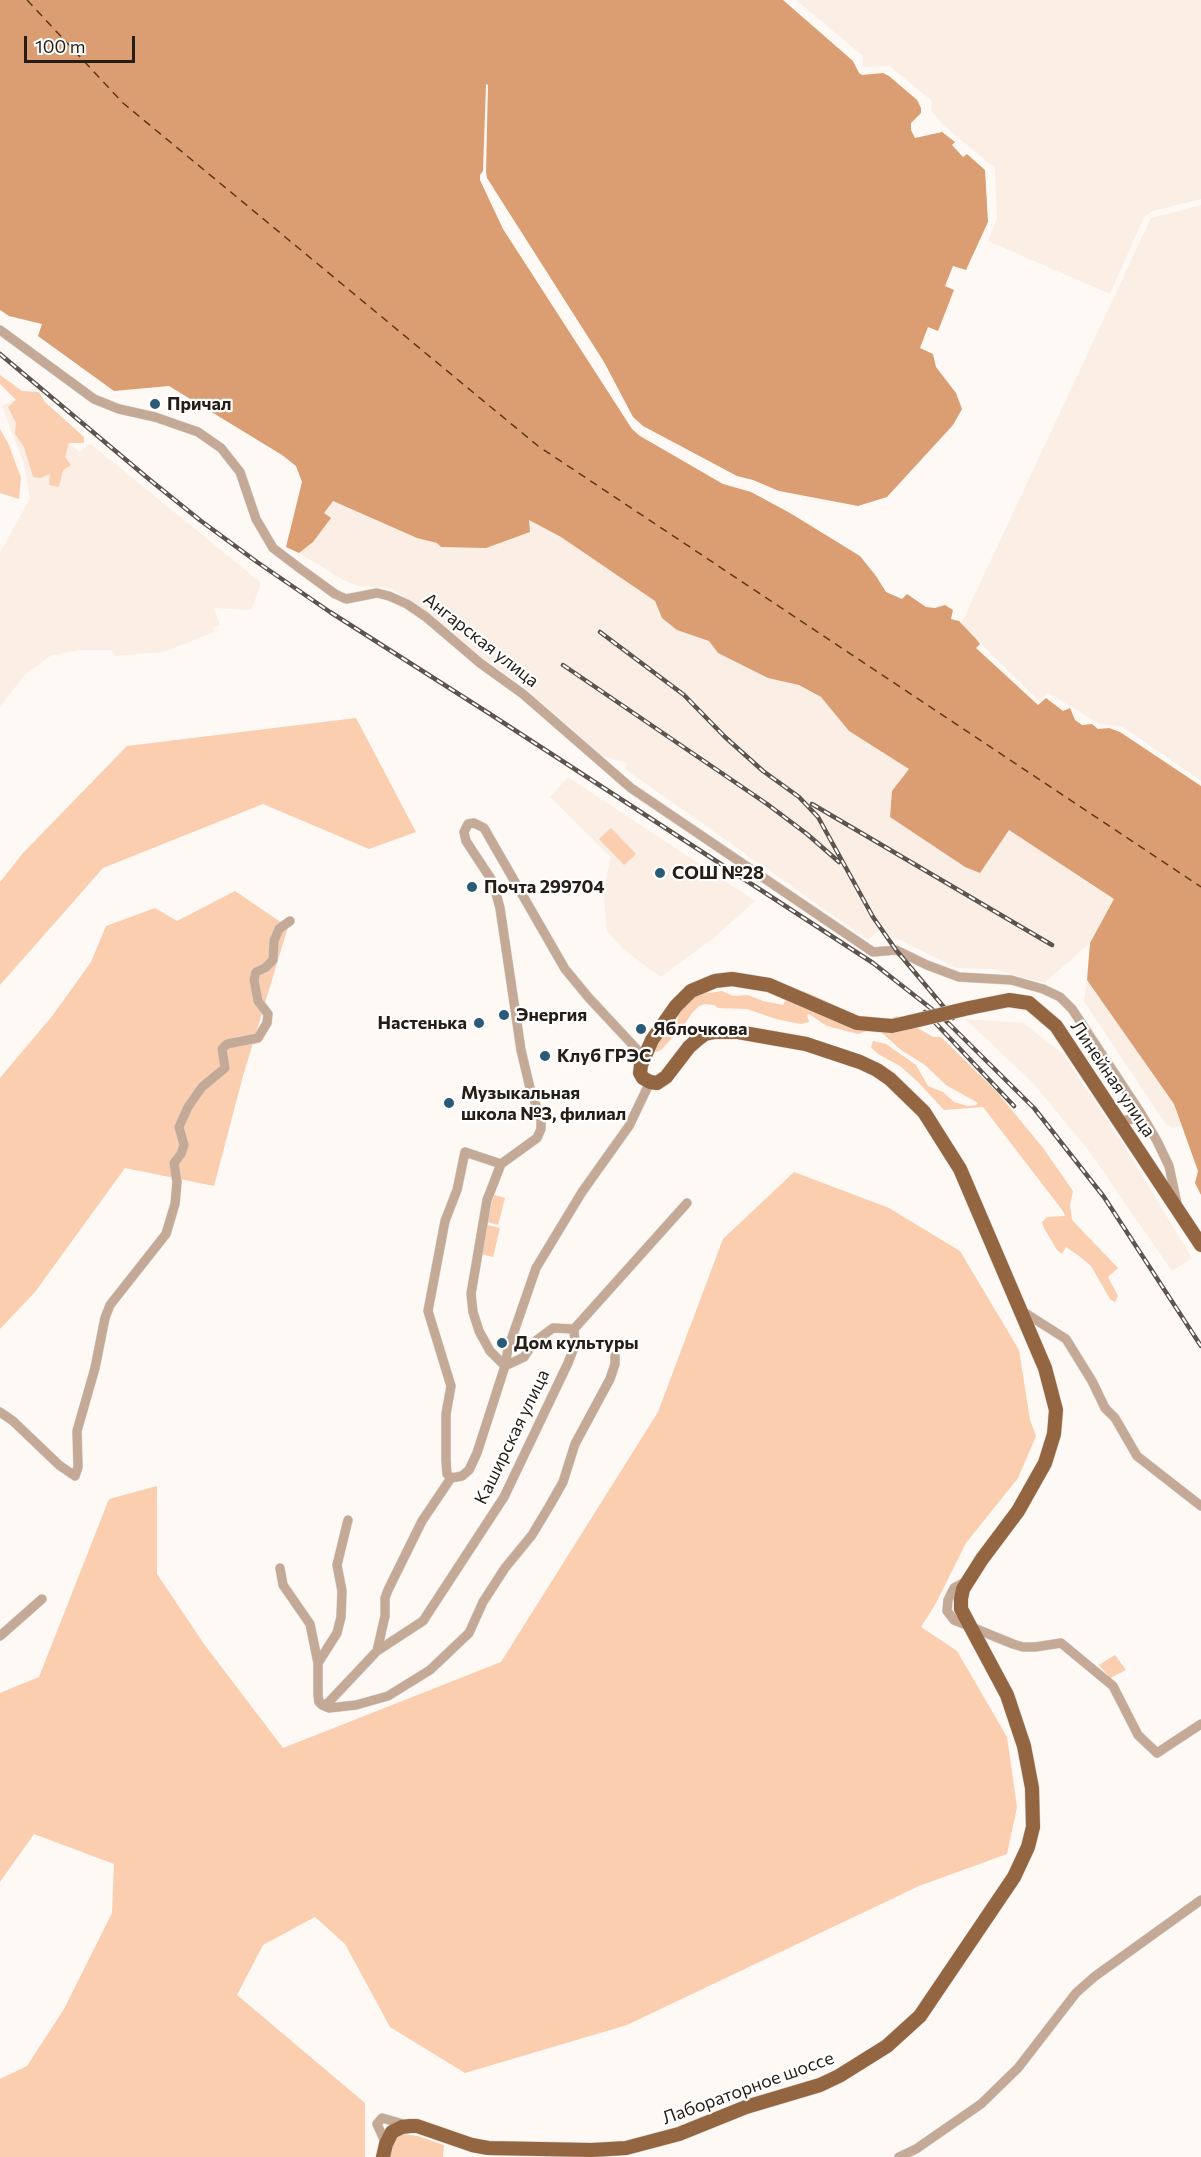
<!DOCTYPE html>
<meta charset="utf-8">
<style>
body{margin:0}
#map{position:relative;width:1201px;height:2157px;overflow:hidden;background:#fef9f5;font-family:Commissioner,sans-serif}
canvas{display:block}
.scale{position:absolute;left:24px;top:36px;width:111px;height:27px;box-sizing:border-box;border:3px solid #261d16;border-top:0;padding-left:8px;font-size:18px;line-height:21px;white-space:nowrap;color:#261d16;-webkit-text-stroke:4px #fff;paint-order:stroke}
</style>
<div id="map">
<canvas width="1201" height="2157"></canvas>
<div class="scale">100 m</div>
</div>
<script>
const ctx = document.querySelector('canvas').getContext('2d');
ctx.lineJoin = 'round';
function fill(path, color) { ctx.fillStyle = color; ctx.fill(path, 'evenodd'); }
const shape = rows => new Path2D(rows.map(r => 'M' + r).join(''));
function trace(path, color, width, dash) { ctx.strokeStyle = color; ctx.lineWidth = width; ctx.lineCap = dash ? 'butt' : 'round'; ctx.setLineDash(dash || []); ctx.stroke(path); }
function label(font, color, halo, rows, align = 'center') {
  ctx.font = font + ' Commissioner,sans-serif'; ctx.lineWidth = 4.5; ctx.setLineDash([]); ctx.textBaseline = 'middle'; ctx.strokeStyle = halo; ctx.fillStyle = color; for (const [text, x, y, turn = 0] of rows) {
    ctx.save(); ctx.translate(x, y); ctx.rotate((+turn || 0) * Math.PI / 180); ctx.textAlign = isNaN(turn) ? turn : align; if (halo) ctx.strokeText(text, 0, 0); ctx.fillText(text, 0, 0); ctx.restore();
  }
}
fill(shape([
 [796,0,1201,0,1201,199,1153,211,1144,217,1110,294,988,241,997,219,995,168,942,124,931,111,932,101,890,66,863,67,863,56],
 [1201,205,1201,781,1123,727,1100,724,1048,693,1039,701,961,624,1151,218],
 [14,400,80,452,88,445,92,445,254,577,260,582,260,587,251,610,214,608,220,625,213,628,214,632,164,652,115,656,111,650,78,650,50,656,25,675,0,706,0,553,30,498,24,464,2,406],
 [332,501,417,538,437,543,529,520,561,537,655,601,662,618,709,641,718,653,768,678,799,685,821,697,849,731,909,769,892,791,890,817,965,867,980,873,1008,829,1115,900,1090,943,1044,983,994,969,957,968,879,930,868,940,625,769,627,763,602,756,524,687,525,683,518,678,516,681,486,661,413,602,391,588,359,586,347,582,299,553,313,542,330,518,323,513],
 [568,777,755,901,716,936,661,977,624,950,607,931,603,890,611,857,550,797],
 [1087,980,1174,1104,1181,1125,1173,1128,1166,1124,1084,1001],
 [965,1019,1023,1023,1063,1054,1125,1147,1192,1258,1172,1271,1086,1147,1032,1082]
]), '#fbeee5');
fill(shape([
 [0,375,22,391,39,392,45,402,84,437,84,443,69,443,65,457,71,465,63,470,59,487,49,485,50,474,40,478,33,477,24,447,15,434,16,423,8,407,16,400,0,384],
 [0,429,9,445,21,478,19,499,0,493],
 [356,718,416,832,369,849,263,804,103,868,0,985,0,882,23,853,127,746],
 [611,828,636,854,624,865,599,839],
 [235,891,288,927,243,1076,214,1186,125,1168,35,1292,0,1329,0,1078,53,1015,91,962,106,926,155,908,177,921],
 [701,990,709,993,722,991,733,996,748,995,763,1001,783,1005,788,996,796,996,803,991,826,1001,838,1009,862,1018,883,1022,897,1016,933,1037,941,1037,997,1092,1043,1148,1073,1191,1070,1205,1072,1220,1118,1268,1108,1277,1118,1296,1115,1302,1110,1299,1091,1266,1079,1256,1066,1247,1062,1254,1057,1250,1044,1228,1042,1222,1047,1217,1065,1216,1063,1211,983,1107,944,1110,918,1082,900,1066,878,1054,871,1047,873,1041,886,1044,916,1065,928,1086,943,1092,954,1102,968,1106,976,1105,978,1103,946,1085,925,1065,901,1050,881,1032,867,1031,858,1034,827,1026,809,1014,807,1015,809,1022,801,1024,776,1019,747,1009,718,1008,714,1005,705,1004,699,1006,692,1013,684,1025,661,1050,656,1052,652,1048,662,1031,678,1020,678,1004],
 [794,1172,889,1208,960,1251,1019,1350,1030,1420,1036,1436,1018,1478,966,1543,935,1605,921,1627,957,1651,1007,1737,1017,1807,1007,1854,919,1886,627,2025,465,2073,390,2027,345,1944,315,1917,263,1945,237,1995,365,2103,365,2157,0,2157,0,2079,27,2066,64,2009,112,1913,114,1864,34,1834,0,1882,0,1693,39,1677,109,1499,157,1486,157,1574,204,1644,283,1748,501,1662,658,1412,723,1239],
 [494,1195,505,1198,498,1225,487,1222],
 [487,1225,500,1228,493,1257,480,1254],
 [1115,1655,1126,1670,1110,1678,1099,1665],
 [402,2134,418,2136,444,2145,443,2157,386,2157,394,2140]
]), '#faceaf');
fill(shape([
 [0,0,783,0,853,61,859,73,862,75,883,73,889,76,917,100,921,108,921,113,911,123,911,130,915,138,942,132,955,142,952,145,963,157,967,154,985,170,988,222,966,270,953,266,945,286,954,290,938,331,928,327,920,348,933,354,936,367,956,393,962,409,953,425,887,497,858,506,779,491,753,480,737,476,643,426,633,417,604,362,487,178,486,172,488,85,486,84,483,171,480,175,480,180,503,229,632,429,640,436,723,484,751,492,790,513,860,556,876,576,886,592,902,599,907,594,926,607,935,608,945,605,953,610,951,619,959,621,977,640,980,644,976,648,1038,705,1046,698,1063,711,1070,708,1075,720,1082,725,1092,724,1098,729,1109,728,1120,732,1201,786,1201,1195,1195,1183,1198,1171,1174,1104,1087,980,1090,943,1114,899,1009,830,980,873,965,867,890,817,892,791,909,769,849,731,821,697,799,685,768,678,718,653,709,641,677,630,662,618,655,601,561,537,529,520,530,532,486,548,441,547,437,543,417,538,333,501,324,513,331,518,313,542,299,553,286,547,302,482,296,466,282,455,169,386,114,391,38,336,42,324,9,316,0,310]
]), '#db9e72');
trace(shape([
 [27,0,123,103,538,446,1201,887]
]), '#603817', 1.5, [8, 6]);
const minor = shape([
 [0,330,94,399,119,409,155,417,198,432,221,448,240,472,256,519,273,548,298,567,335,594,346,599,377,593,389,596,407,604,426,617,480,663,523,694,631,788,873,952,896,950,927,965,959,977,1011,980,1043,989,1060,997,1072,1009,1140,1112,1133,1119,1120,1121],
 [1140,1112,1157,1141,1169,1166,1177,1204],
 [1022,1311,1066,1339,1092,1381,1105,1408,1115,1418,1137,1456,1201,1506],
 [505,1366,490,1351,479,1331,473,1312,471,1294,487,1200,501,1164,537,1138,541,1129,541,1120,530,1088,521,1050,500,908,493,882,466,841,464,832,468,824,474,823,484,828,565,969,589,998,644,1057],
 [505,1366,524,1357,534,1342,553,1328,574,1329],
 [0,1412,13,1421,59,1465,75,1476,78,1467,77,1431,95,1368,105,1318,110,1305,166,1234,175,1204,177,1182,174,1163,181,1154,184,1145,179,1127,188,1107,202,1087,225,1068,222,1049,227,1044,258,1038,267,1023,268,1014,258,1001,254,980,256,972,265,968,273,960,274,941,279,929,290,921],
 [451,1478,447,1474,446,1461,446,1414,451,1386,428,1311,445,1221,457,1190,465,1152,501,1164],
 [348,1520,337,1565,342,1591,341,1617,337,1633,318,1663,318,1695,319,1702,322,1705,328,1703,377,1651,423,1621,504,1497,568,1363,575,1345,574,1329,687,1203],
 [280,1568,283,1585,310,1624,318,1663],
 [967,1581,954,1588,948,1600,947,1611,954,1620,1013,1644,1023,1647,1035,1647,1061,1643,1113,1686,1138,1735,1157,1753,1201,1724],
 [0,1636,42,1599],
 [377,1651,385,1616,385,1598,388,1590,422,1521,451,1478,462,1476,469,1470,477,1453,505,1366,508,1349,536,1268,582,1192,629,1126,650,1082],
 [322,1705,329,1708,356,1705,388,1696,430,1670,469,1633,483,1602,505,1568,532,1535,550,1505,563,1482,575,1444,610,1379,615,1364,615,1356],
 [386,2144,377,2124,382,2118,407,2125],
 [899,2157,916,2149,981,2104,1018,2068,1076,1993,1094,1977,1201,1900]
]);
const primary = shape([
 [969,1008,1009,1000,1029,1003,1056,1026,1201,1245],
 [383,2157,386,2144,392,2132,402,2127,410,2126,417,2126,472,2145,488,2148,592,2150,626,2148,679,2134,746,2107,820,2085,839,2076,887,2046,920,2016,1014,1877,1028,1847,1033,1827,1032,1788,1024,1746,1007,1695,961,1609,961,1599,963,1589,982,1559,1018,1511,1045,1463,1054,1434,1056,1410,1045,1368,960,1169,924,1112,890,1079,877,1070,860,1062,806,1044,738,1032,715,1032,705,1034,697,1040,689,1047,666,1077,657,1083,650,1082,643,1078,640,1073,641,1065,652,1040,676,1006,691,991,715,981,732,979,769,985,857,1023,892,1026,910,1022]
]);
trace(minor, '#dbd6d1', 10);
trace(primary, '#dbd6d1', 15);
trace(minor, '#c4a996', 9);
trace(primary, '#946541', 14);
const rail = shape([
 [0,354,150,480,201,521,257,562,330,612,490,714,873,963,942,1017,1034,1108,1104,1197,1201,1346],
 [600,632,684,695,725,737,763,771,799,797,818,817,873,917,896,950,953,1018],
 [563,665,767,804,807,834,839,862],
 [812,804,1052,945],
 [925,1012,1014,1106]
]);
trace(rail, '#5c544e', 4.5);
trace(rail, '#fff', 2, [7]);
const primaryBridge = shape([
 [910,1022,969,1008]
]);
trace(primaryBridge, '#dbd6d1', 15, []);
trace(primaryBridge, '#946541', 14);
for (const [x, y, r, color] of [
 [155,404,6,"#295b78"],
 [660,873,6,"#295b78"],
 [472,887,6,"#295b78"],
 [504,1015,6,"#295b78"],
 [479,1023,6,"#295b78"],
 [641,1029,6,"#295b78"],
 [545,1056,6,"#295b78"],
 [449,1103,6,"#295b78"],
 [502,1343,6,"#295b78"]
]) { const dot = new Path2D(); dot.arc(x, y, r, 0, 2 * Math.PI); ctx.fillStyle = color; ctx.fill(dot); trace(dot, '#fff', 2); }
label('bold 18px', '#261d16', '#fff', [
 ["Причал",167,404],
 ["СОШ №28",672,873],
 ["Почта 299704",484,887],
 ["Энергия",516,1015],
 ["Настенька",467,1023,"right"],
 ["Яблочкова",653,1029],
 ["Клуб ГРЭС",557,1056],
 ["Музыкальная",461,1093],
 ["школа №3, филиал",461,1114],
 ["Дом культуры",514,1343]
], 'left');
label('18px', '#261d16', '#fff', [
 ["Ангарская улица",481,640,38],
 ["Линейная улица",1113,1079,56],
 ["Каширская улица",512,1437,-64],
 ["Лабораторное шоссе",748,2088,-20]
]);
</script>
